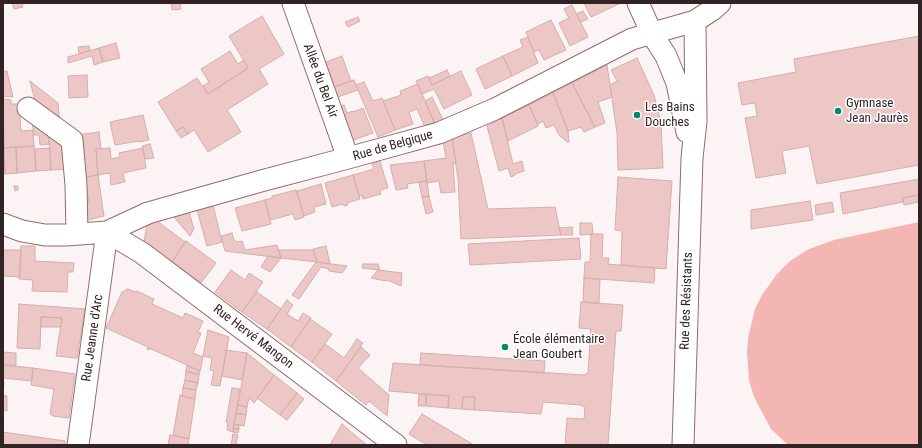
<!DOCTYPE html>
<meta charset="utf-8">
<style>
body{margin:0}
#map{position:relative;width:922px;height:448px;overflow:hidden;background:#fcf4f4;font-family:"Roboto Condensed",sans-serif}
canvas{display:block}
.frame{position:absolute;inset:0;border:4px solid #322424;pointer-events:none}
</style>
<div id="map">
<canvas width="922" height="448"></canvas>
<div class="frame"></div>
</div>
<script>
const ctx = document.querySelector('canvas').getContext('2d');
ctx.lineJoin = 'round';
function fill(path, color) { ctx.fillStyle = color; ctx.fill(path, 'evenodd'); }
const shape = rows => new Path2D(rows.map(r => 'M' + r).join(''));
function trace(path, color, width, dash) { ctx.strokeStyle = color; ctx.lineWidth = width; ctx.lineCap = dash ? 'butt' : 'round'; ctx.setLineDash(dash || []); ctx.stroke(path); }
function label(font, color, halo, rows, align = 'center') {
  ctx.font = font + ' "Roboto Condensed",sans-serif'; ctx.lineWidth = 3; ctx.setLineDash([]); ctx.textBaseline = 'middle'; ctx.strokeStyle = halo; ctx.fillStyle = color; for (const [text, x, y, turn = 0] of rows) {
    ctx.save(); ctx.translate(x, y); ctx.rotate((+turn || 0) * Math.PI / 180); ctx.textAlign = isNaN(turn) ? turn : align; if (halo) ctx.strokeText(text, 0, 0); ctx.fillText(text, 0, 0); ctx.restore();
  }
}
fill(shape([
 [919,222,919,445,788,445,771,429,754,397,749,381,747,353,748,338,755,309,762,295,777,274,790,261,809,249,834,240]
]), '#f4b6b3');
const building = shape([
 [12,3,22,3,23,7,14,9,12,3],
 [180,3,181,9,172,10,171,4,180,3],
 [584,3,621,3,591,17,584,3],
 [572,5,588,37,570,46,559,23,569,18,564,9,572,5],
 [583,11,588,19,581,22,576,14,583,11],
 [262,16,284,54,259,69,268,84,227,110,241,132,208,152,194,130,188,134,183,127,176,131,158,102,197,78,208,94,248,68,229,36,262,16],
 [358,17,360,21,348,27,345,22,358,17],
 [551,20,566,50,544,60,539,50,534,52,526,32,551,20],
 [919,36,919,165,817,184,809,146,782,151,786,173,756,178,745,118,757,116,755,103,742,105,738,83,796,72,794,59,919,36],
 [528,37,538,63,512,76,503,56,523,47,520,40,528,37],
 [116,43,120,58,103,62,99,48,116,43],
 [89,46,90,50,79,54,78,47,89,46],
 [99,48,103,62,94,65,92,56,68,63,68,57,99,48],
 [230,51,238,64,244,60,248,68,208,94,203,86,209,82,201,69,230,51],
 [342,56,351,81,332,88,323,63,342,56],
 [503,56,512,76,485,89,476,69,503,56],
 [637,58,654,95,661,123,663,168,618,170,617,133,610,85,617,81,611,70,637,58],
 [607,65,612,97,598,102,605,123,595,127,572,83,607,65],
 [447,70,450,76,432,85,429,78,447,70],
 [7,71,13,97,3,96,3,72,7,71],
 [461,71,472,95,444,109,434,89,422,94,416,81,428,76,432,85,461,71],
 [87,75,88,97,69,98,68,76,87,75],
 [354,80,358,90,335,98,332,88,354,80],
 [30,81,58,103,60,125,37,108,30,81],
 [364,82,373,101,382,98,395,130,378,137,356,85,364,82],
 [572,83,595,127,584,132,581,127,568,131,553,93,572,83],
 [418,84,435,124,425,127,417,109,409,112,413,124,395,130,383,101,401,95,400,91,418,84],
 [553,93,568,131,569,142,567,142,559,135,554,125,546,128,543,121,538,124,529,105,553,93],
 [432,97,443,120,435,124,425,101,432,97],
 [3,99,11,100,11,104,19,104,21,131,33,130,34,146,4,148,3,99],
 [344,105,347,113,353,111,353,112,363,108,373,133,351,141,339,107,344,105],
 [529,105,538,126,508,141,502,118,529,105],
 [143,115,149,140,139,142,139,141,115,145,110,122,143,115],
 [502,118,513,164,522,161,524,171,515,174,515,175,511,177,508,168,499,171,487,126,502,118],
 [32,122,48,127,49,144,40,145,39,135,34,135,32,122],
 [48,127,69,146,71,169,51,170,48,127],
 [183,127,188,134,181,138,176,131,183,127],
 [3,131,5,174,3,174,3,131],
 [99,132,101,149,96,149,98,175,81,178,77,135,99,132],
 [471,133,488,209,555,207,561,235,461,239,458,179,452,138,471,133],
 [452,138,456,163,453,164,455,192,441,193,439,181,427,183,424,161,446,158,443,141,452,138],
 [150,144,154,158,145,159,142,146,150,144],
 [34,146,36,171,17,173,16,147,34,146],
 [16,147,17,173,5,174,4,148,16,147],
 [50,148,51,170,36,171,35,149,50,148],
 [110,148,111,159,120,157,119,153,143,148,146,168,123,173,125,182,111,185,110,173,98,175,96,149,110,148],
 [379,158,388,188,380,190,381,194,363,199,362,195,359,196,353,175,374,169,371,161,379,158],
 [424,161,427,181,407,184,408,188,396,190,390,165,424,161],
 [98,175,104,216,80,222,80,203,89,202,85,177,98,175],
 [353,175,360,199,347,203,348,205,344,206,343,204,332,207,325,183,353,175],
 [618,177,672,181,666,269,621,265,622,231,615,230,618,177],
 [919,179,919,195,902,198,903,202,843,214,840,193,919,179],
 [427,181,429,196,422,197,419,182,427,181],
 [321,184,326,204,314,207,315,212,304,216,297,191,321,184],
 [14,186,18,186,18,190,15,191,14,186],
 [296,190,304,217,295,220,293,214,270,220,265,200,272,198,272,196,296,190],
 [919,195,919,202,904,205,903,198,919,195],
 [429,196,433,212,426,214,422,197,429,196],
 [265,200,271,224,242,231,235,208,265,200],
 [810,201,813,220,751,229,751,210,810,201],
 [832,202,834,212,816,215,815,205,832,202],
 [213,205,222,242,207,246,197,210,213,205],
 [189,212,194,229,190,236,173,216,189,212],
 [157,221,185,242,172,262,144,242,147,224,157,221],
 [580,223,592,223,593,234,580,235,580,223],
 [572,227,573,235,561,235,559,228,572,227],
 [232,233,234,240,237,242,242,241,245,250,277,245,281,258,225,251,221,236,232,233],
 [591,234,603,234,602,258,609,258,608,264,655,268,654,283,584,278,585,262,590,262,591,234],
 [579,238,581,259,470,265,468,244,579,238],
 [186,241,216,263,201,283,172,262,186,241],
 [21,246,35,246,35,261,74,263,73,272,68,272,67,292,32,291,33,280,19,279,21,246],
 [326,246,330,264,317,262,313,249,326,246],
 [3,250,21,250,20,277,3,276,3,250],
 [278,250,313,250,317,262,281,258,278,250],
 [268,256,281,258,270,272,261,267,268,256],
 [316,262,347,266,342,273,329,271,329,269,321,267,299,299,292,295,316,262],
 [363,264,378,264,380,270,362,268,363,264],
 [231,270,245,280,249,273,263,282,242,312,215,292,231,270],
 [378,270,402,273,401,286,387,280,386,281,371,278,378,270],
 [584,278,600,279,599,303,583,302,584,278],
 [128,289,135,292,137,291,154,299,152,304,183,318,185,313,203,321,198,332,201,333,193,353,203,357,200,371,149,348,149,350,147,349,148,347,106,328,122,292,128,289],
 [257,292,281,309,267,329,242,312,257,292],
 [287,300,293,305,287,314,298,321,303,313,311,318,291,347,267,329,287,300],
 [581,302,623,305,621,331,616,331,608,445,565,445,567,418,584,419,585,407,580,405,543,402,541,414,474,410,475,397,463,397,462,409,448,408,449,396,389,391,393,363,584,375,588,373,591,329,579,328,581,302],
 [19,304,85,309,77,358,56,356,62,318,41,317,40,349,17,348,19,304],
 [41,317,62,318,61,327,41,327,41,317],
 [310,319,332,334,312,362,291,347,310,319],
 [208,330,229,337,220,386,211,385,214,371,210,370,212,358,203,356,208,330],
 [357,339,363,343,336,381,312,362,325,344,344,358,357,339],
 [361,347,370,355,358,368,389,395,387,416,369,401,366,405,336,381,361,347],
 [226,350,247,353,242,380,222,376,226,350],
 [3,352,16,353,16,366,3,365,3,352],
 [247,353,274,375,254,403,249,398,247,407,238,405,247,353],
 [421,353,545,361,544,373,420,365,421,353],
 [3,365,33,368,32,381,3,378,3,365],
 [187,366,200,371,199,375,186,371,187,366],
 [33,368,75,374,69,418,53,416,50,414,54,389,31,385,33,368],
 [186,371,199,375,198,383,185,380,186,371],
 [274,375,297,393,280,415,257,398,274,375],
 [185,380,198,383,196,390,183,388,185,380],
 [3,381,4,382,3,395,7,396,7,411,3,410,3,381],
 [183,388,196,390,195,399,182,396,183,388],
 [232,388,240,389,233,432,227,430,228,423,226,422,232,388],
 [297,393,304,399,287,420,280,415,297,393],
 [419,394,426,394,426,406,418,406,419,394],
 [426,394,449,396,448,408,426,406,426,394],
 [180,395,195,399,189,439,173,435,180,395],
 [463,397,475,397,474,410,462,409,463,397],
 [238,405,247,407,246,415,236,413,238,405],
 [236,413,246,415,244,426,234,424,236,413],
 [422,414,474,445,427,445,409,434,422,414],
 [234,424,239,425,239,429,233,429,234,424],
 [342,424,357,437,367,445,330,445,342,424],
 [233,429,239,429,238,433,233,432,233,429],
 [3,432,65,441,65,445,3,445,3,432],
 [233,434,238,435,236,445,231,445,233,434],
 [170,435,189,439,188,445,168,445,170,435]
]);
fill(building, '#edc7c5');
trace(building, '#d3aeac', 1);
const minor = shape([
 [293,3,348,158],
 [638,3,652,34,666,56,677,83,687,132],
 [28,108,72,140,76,185,77,234],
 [3,224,22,231,45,235,66,235,107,232,148,213,261,181,348,158,439,133,495,109,632,39,695,21,712,10,720,3],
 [78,445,107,232,142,253,396,445],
 [683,445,692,158,696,121,695,21]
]);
trace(minor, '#8f6d6b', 23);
trace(minor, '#fff', 21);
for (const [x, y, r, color] of [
 [838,111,4,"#00876c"],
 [637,115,4,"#00876c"],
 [505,347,4,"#00876c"]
]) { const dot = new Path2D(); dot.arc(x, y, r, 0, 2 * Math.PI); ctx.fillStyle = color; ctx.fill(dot); trace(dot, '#fff', 1.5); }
label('13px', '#322424', '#fff', [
 ["Allée du Bel Air",320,81,70],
 ["Rue de Belgique",393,146,-16],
 ["Rue des Résistants",687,301,-88],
 ["Rue Hervé Mangon",253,337,37],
 ["Rue Jeanne d'Arc",93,338,-82]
]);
label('13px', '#322424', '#fff', [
 ["Gymnase",846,104],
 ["Jean Jaurès",846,119],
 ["Les Bains",645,108],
 ["Douches",645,123],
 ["École élémentaire",513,340],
 ["Jean Goubert",513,355]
], 'left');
</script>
